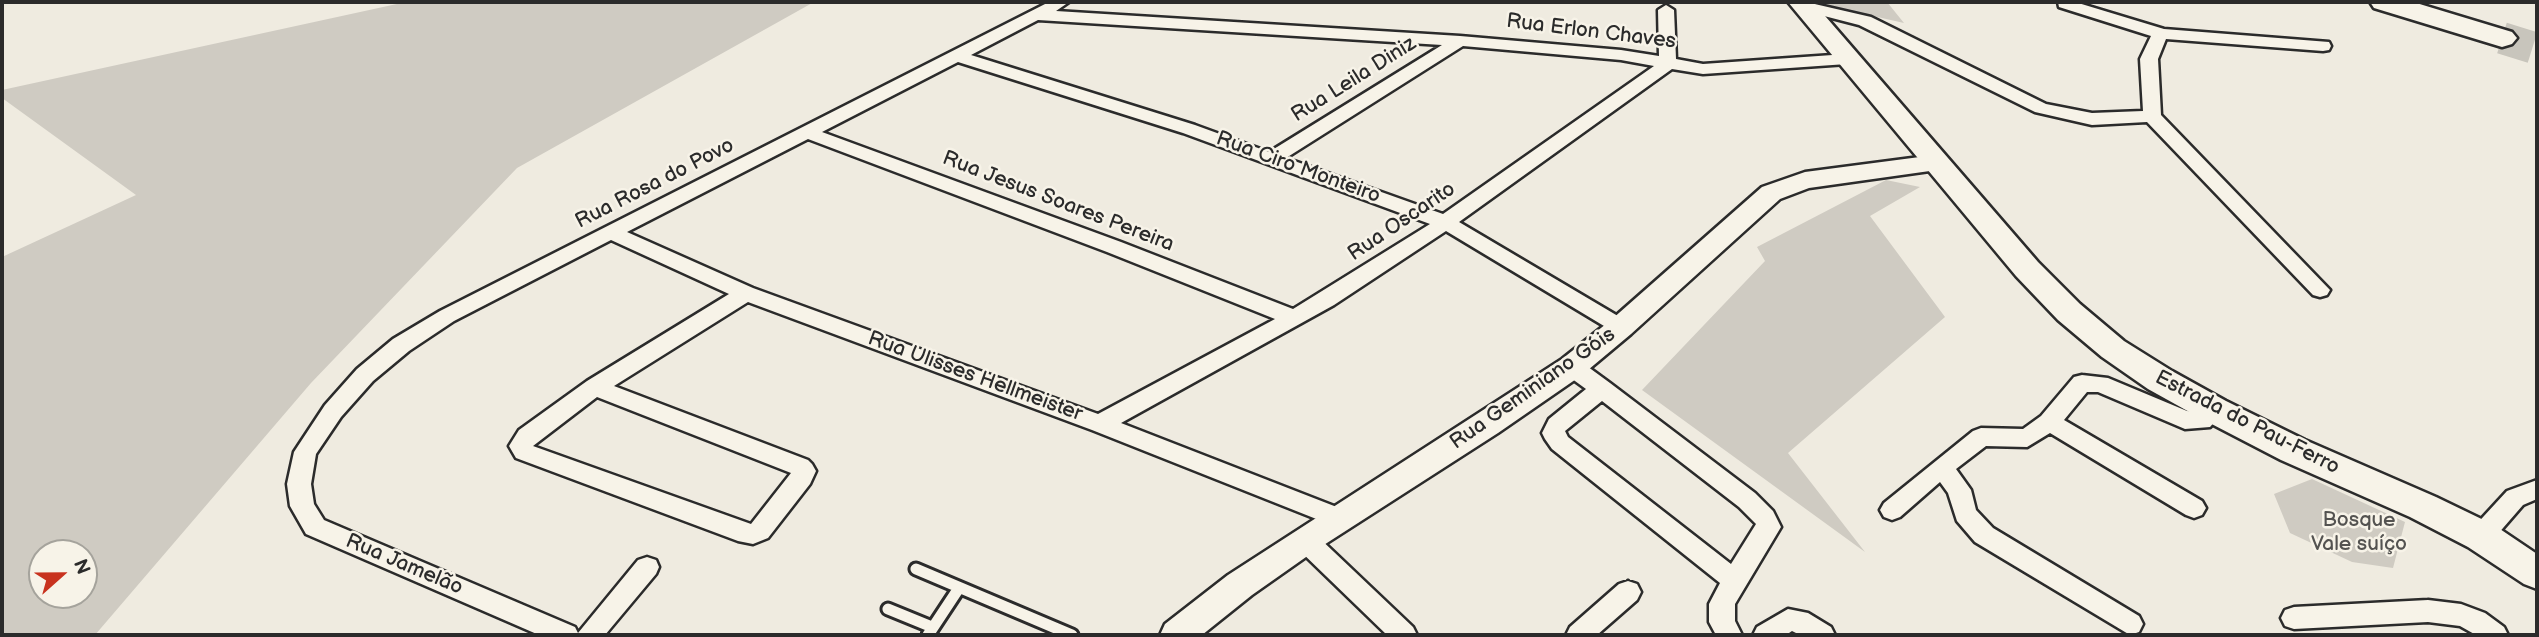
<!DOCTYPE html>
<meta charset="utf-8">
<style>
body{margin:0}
#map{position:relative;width:2539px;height:637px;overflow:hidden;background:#efebe0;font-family:"Balsamiq Sans",sans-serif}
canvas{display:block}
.frame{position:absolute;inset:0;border:4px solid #2b2b2b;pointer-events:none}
.north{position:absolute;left:28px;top:539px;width:70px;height:70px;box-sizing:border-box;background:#f7f3e8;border:2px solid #a5a39c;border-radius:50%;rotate:69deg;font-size:19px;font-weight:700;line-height:28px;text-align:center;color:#2b2b2b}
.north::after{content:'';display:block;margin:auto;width:24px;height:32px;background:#c8321e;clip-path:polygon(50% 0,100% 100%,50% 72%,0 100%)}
</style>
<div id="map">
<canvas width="2539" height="637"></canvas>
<div class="frame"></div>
<div class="north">N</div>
</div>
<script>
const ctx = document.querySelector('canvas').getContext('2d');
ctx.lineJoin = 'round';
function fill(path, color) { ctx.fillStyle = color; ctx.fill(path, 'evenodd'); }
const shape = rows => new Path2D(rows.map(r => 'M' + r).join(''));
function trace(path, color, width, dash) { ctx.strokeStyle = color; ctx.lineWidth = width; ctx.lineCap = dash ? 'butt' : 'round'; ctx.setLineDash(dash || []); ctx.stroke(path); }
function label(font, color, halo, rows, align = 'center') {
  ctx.font = font + ' "Balsamiq Sans",sans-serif'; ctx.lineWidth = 5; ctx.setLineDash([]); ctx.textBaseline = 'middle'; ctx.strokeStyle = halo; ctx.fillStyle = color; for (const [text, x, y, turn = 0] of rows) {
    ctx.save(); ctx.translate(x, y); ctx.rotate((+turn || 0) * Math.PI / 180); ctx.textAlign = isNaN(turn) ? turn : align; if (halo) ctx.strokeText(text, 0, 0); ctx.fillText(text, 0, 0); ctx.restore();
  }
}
fill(shape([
 [406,2,814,2,517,168,311,383,95,635,2,635,2,257,136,195,2,98,2,90],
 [42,553,84,553,84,595,42,595],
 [1818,2,1887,2,1904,23,1820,4],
 [1886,180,1920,187,1870,216,1945,317,1788,453,1865,552,1642,390,1765,261,1757,247],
 [2312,479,2405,522,2393,568,2352,562,2290,533,2274,494]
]), '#cfcbc2');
trace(shape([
 [2502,38,2537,49]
]), '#c8c5bc', 32, [32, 16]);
const lane = shape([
 [916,569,1072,635],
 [888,609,932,627],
 [928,635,959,588]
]);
const street = shape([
 [1049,2,1069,2,1056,11,1460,36,1621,50,1659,56,1658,10,1666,5,1674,10,1676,59,1703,64,1847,54,1856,59,1847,64,1703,74,1672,69,1459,222,1628,322,1632,327,1628,332,1621,335,1614,332,1446,231,1334,305,1121,423,1347,511,1351,518,1347,525,1339,528,1092,430,748,302,614,386,808,460,812,464,816,471,810,484,768,538,753,544,738,541,516,458,509,446,519,430,587,381,729,294,611,240,454,321,409,351,373,381,341,417,316,454,311,484,314,504,324,520,575,627,578,633,638,560,647,557,656,560,659,567,656,574,605,635,539,635,306,534,290,506,287,484,294,452,325,405,357,369,393,339,440,311,1049,2],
 [1038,20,1442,45,1269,152,1195,125,971,55,1038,20],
 [1463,46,1621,60,1654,66,1443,214,1286,158,1463,46],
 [958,62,1183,133,1430,224,1293,309,1121,242,822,132,958,62],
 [808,139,1107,252,1275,319,1098,414,753,288,627,232,808,139],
 [597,397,791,473,751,524,533,446,597,397],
 [1806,2,1871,17,2046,104,2092,113,2143,111,2140,59,2151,36,2059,7,2058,2,2075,2,2164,29,2329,42,2331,46,2329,50,2323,51,2166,39,2158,59,2161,115,2330,290,2327,295,2320,297,2313,295,2147,122,2092,125,2035,112,1859,25,1797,9,1795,6,1797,3,1806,2],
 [1572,359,1580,361,1610,383,1755,493,1773,511,1781,527,1735,604,1735,621,1742,635,1716,635,1709,622,1709,604,1720,583,1552,449,1545,439,1542,433,1549,419,1586,389,1564,373,1561,367,1564,361,1572,359],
 [1602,401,1739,507,1756,524,1731,564,1568,437,1565,431,1602,401],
 [2082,375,2108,378,2187,411,2197,412,2214,401,2222,404,2225,410,2210,427,2185,429,2098,392,2087,392,2064,420,2202,501,2206,508,2202,515,2194,518,2186,515,2050,433,2027,447,1986,446,1956,469,1971,490,1976,510,1993,528,2139,616,2143,624,2139,632,2130,635,1975,542,1957,521,1948,493,1940,482,1900,517,1892,520,1884,517,1880,510,1884,503,1973,431,1981,428,2023,429,2041,416,2074,377,2082,375],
 [2537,480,2537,499,2523,505,2490,543,2481,546,2472,543,2469,536,2472,529,2507,491,2537,480],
 [1305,530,1314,533,1413,627,1417,635,1387,635,1296,547,1293,540,1296,533,1305,530],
 [1628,581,1637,584,1641,592,1637,600,1597,635,1566,635,1570,627,1619,584,1628,581],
 [2428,600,2461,604,2485,613,2504,627,2508,635,2476,635,2460,626,2428,622,2294,629,2285,626,2281,618,2285,610,2294,607,2428,600],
 [1788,609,1808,613,1831,627,1835,635,1800,635,1792,631,1786,635,1753,635,1757,627,1788,609]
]);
const secondary = shape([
 [1935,155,1944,157,1947,163,1944,169,1809,188,1780,199,1631,334,1582,375,1498,433,1316,550,1252,595,1202,635,1160,635,1165,624,1228,575,1562,359,1611,320,1762,187,1805,172,1935,155]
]);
const primary = shape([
 [1788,2,1813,2,2038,262,2080,304,2124,341,2172,371,2226,401,2305,440,2436,497,2494,525,2537,554,2537,589,2524,584,2468,547,2410,517,2281,460,2202,419,2148,389,2102,357,2058,320,2016,276,1788,2]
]);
const highway = shape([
 [2370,2,2413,2,2512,32,2517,38,2512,44,2502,47,2374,8,2370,2]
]);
trace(lane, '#2b2b2b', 17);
trace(street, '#2b2b2b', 5);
trace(secondary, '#2b2b2b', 5);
trace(primary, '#2b2b2b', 5);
trace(highway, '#2b2b2b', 5);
trace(lane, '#f7f3e8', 11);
fill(street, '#f7f3e8');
fill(secondary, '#f7f3e8');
fill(primary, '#f7f3e8');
fill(highway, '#f7f3e8');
label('21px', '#2b2b2b', '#f7f3e8', [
 ["Rua Erlon Chaves",1591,32,7],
 ["Rua Leila Diniz",1354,80,-32],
 ["Rua Ciro Monteiro",1298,168,20],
 ["Rua Rosa do Povo",655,184,-27],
 ["Rua Jesus Soares Pereira",1058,202,21],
 ["Rua Oscarito",1402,222,-34],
 ["Rua Ulisses Hellmeister",975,377,20],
 ["Rua Geminiano Góis",1533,389,-35],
 ["Estrada do Pau-Ferro",2247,423,27],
 ["Rua Jamelão",404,565,23]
]);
label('21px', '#545351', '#f7f3e8', [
 ["Bosque",2359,521],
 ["Vale suíço",2359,545]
]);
</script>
